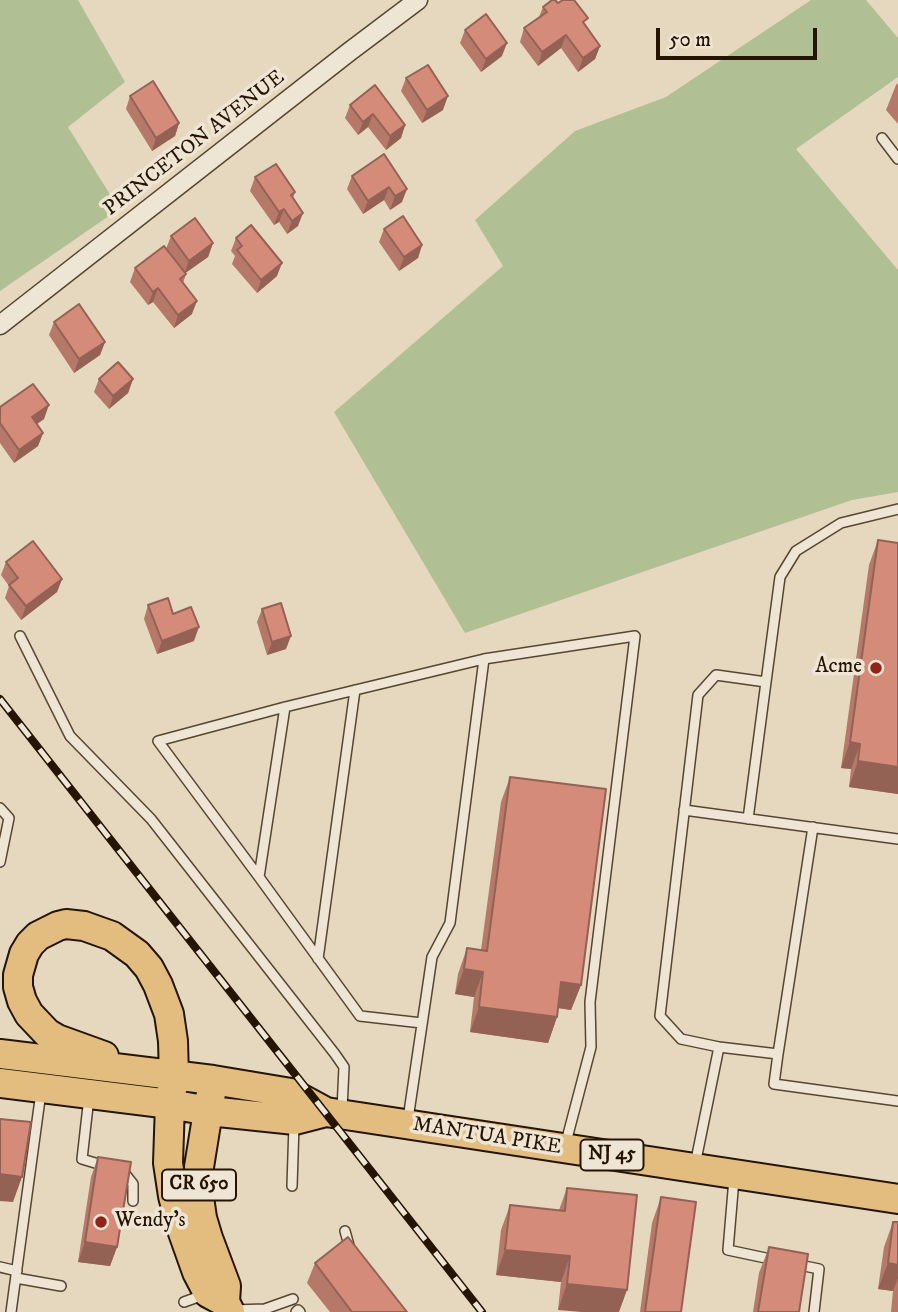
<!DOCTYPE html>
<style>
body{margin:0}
#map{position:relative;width:898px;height:1312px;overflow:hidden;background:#e6d7bf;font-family:"IM FELL DW Pica",serif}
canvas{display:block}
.scale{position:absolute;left:656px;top:28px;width:161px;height:32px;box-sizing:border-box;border:4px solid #251500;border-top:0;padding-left:9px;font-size:21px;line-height:24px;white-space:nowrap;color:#251500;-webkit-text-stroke:5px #efe5d5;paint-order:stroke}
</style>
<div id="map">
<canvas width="898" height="1312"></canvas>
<div class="scale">50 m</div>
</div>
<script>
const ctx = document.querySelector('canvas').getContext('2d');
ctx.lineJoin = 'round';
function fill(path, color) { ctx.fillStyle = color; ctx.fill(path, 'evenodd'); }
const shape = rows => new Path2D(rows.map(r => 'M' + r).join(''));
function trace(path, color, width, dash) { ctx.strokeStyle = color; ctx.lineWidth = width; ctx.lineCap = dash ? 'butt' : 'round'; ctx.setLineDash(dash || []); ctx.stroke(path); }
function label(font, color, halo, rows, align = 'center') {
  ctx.font = font + ' "IM FELL DW Pica",serif'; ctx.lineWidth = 7; ctx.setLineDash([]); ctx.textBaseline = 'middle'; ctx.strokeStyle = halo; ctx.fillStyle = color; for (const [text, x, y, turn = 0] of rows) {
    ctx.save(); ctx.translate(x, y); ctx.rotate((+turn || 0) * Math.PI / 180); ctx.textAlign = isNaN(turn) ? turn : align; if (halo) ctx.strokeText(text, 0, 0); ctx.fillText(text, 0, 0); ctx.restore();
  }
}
fill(shape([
 [0,0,78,0,125,82,68,127,119,209,0,291],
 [811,0,866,0,898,38,898,77,796,149,898,270,898,492,852,500,465,633,334,412,503,266,475,220,575,131,666,97]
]), '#b1bf95');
const lane = shape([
 [882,138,898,159],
 [898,509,841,523,796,551,780,577,766,682,716,675,698,695,660,1016,681,1039,719,1047,778,1054,774,1084,898,1101],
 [20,636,70,736,151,819,335,1054,344,1067,342,1110],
 [0,808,9,818,0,862],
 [684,810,898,839],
 [748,819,766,682],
 [259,877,285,707],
 [318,959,355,690],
 [422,1023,360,1016,259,877,158,741,285,707,484,659],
 [778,1054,813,827],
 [89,1097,82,1159,105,1166],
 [408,1119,432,957,450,923,484,659,635,636,590,1002,591,1047,565,1146],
 [695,1165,719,1047],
 [122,1170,133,1184,133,1201],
 [734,1179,728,1250,775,1260],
 [292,1186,294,1125],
 [345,1231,350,1249],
 [795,1264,819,1269,814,1312],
 [0,1267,17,1271],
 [16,1278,61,1286],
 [184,1302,206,1294],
 [233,1310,265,1309,293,1299],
 [11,1312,41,1092],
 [296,1312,298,1310,300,1312]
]);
const street = shape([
 [0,325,349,52,418,0]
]);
const primary = shape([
 [0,1054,213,1080,291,1093,326,1112,898,1199],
 [104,1056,57,1039,47,1033,29,1014,22,1001,18,987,18,975,24,954,30,944,38,936,58,926,66,924,84,926,112,936,137,954,149,968,158,985,169,1014,173,1041,174,1076,170,1104,168,1163,173,1196,181,1227,197,1272,208,1293,225,1302],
 [0,1083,170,1104,209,1111,295,1120,326,1112],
 [211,1093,199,1167,199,1197,202,1218,208,1238,226,1286,225,1302,230,1312]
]);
trace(lane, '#554630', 12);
trace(street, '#554630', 21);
trace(primary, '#251500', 32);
trace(lane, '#efe5d5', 9);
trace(street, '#efe5d5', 18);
trace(primary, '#e3bc80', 28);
const rail = shape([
 [0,699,482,1312]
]);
trace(rail, '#251500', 8);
trace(rail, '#efe5d5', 5, [16]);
fill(shape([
 [558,3,585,25,600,46,595,59,578,72,561,48,538,66,520,42,524,28,539,17,543,7],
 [465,30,502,56,481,72,460,43],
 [406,78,443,110,422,123,401,91],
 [898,83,898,124,886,110,896,85],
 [130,96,179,123,175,136,152,151,126,109],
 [350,105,405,125,401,138,386,150,368,127,358,135,345,118],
 [384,154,402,202,390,210,384,200,363,214,347,189,352,176],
 [255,177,295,192,293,198,298,226,287,234,279,222,274,225,250,191],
 [384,229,422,245,418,258,399,271,379,242],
 [171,236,213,243,208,257,185,273,186,274,183,283,192,314,174,328,153,302,148,305,130,282,135,268,166,249],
 [236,238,277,276,257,293,232,264,235,256,231,251],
 [54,322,105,342,100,355,74,373,49,335],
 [99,379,133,379,128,393,109,409,94,392],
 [0,407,44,419,37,424,43,433,38,446,14,463,0,443],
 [878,540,898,543,898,794,849,787,851,769,841,768,869,565],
 [6,562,62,579,57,592,21,620,5,598,9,586,1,575],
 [148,605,173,614,194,641,157,654,144,619],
 [262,609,286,649,267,655,257,622],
 [510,777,581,985,571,1010,558,1008,557,1017,548,1043,470,1032,474,997,455,994,458,974,467,948,481,950,501,802],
 [98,1157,117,1247,110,1266,78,1262,91,1177],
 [567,1188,637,1195,558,1310,561,1282,496,1275,501,1230,510,1205,559,1210],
 [661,1197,681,1312,640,1312,652,1223],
 [893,1222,898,1222,898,1312,891,1312,893,1291,878,1289,884,1247],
 [769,1247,799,1312,753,1312,759,1273],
 [315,1263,407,1312,330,1312,307,1283]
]), '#b67868');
fill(shape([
 [566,35,561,48,538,66,542,52],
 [507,43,502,56,481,72,486,59],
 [600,46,595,59,578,72,583,58],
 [448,96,443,110,422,123,427,110],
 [373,114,368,127,358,135,363,122],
 [179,123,175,136,152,151,156,138],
 [405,125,401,138,386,150,390,136],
 [389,187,384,200,363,214,368,201],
 [407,189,402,202,390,210,395,196],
 [284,209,279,222,274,225,279,212],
 [303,213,298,226,287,234,292,221],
 [213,243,208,257,184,274,189,261],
 [422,245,418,258,399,271,404,257],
 [282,263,277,276,257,293,261,280],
 [158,288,153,302,148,305,153,292],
 [197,301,192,314,174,328,178,315],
 [105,342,100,355,74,373,79,359],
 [133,379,128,393,109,409,113,396],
 [49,405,44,419,28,430,32,417],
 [43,433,38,446,14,463,19,450],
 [62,579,57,592,21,620,26,606],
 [199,627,194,641,157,654,162,641],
 [291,636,286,649,267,655,272,642],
 [850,742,860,744,851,769,841,768],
 [858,761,898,767,898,794,849,787],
 [464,969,483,972,474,997,455,994],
 [561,982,581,985,571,1010,552,1007],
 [479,1007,557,1017,548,1043,470,1032],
 [0,1174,22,1177,13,1202,0,1201],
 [85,1242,117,1247,110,1266,78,1262],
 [505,1250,570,1256,561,1282,496,1275],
 [888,1263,898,1265,898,1278,893,1291,878,1289],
 [567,1284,627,1290,619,1312,582,1312,558,1310]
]), '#946155');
const building = shape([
 [552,0,555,0,558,3,563,0,574,0,588,18,583,22,600,46,583,58,566,35,542,52,524,28,547,12,543,7,552,0],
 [486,14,507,43,486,59,465,30,486,14],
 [428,65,448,96,427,110,406,78,428,65],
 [153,81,179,123,156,138,130,96,153,81],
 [375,85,405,125,390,136,373,114,363,122,350,105,375,85],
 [384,154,407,189,395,196,389,187,368,201,352,176,384,154],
 [276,164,295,192,291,195,303,213,292,221,284,209,279,212,255,177,276,164],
 [403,216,422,245,404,257,384,229,403,216],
 [195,218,213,243,189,261,171,236,195,218],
 [251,225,282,263,261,280,237,250,242,246,236,238,251,225],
 [164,246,186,274,180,279,197,301,178,315,158,288,153,292,135,268,164,246],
 [79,304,105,342,79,359,54,322,79,304],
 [118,362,133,379,113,396,99,379,118,362],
 [33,384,49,405,32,417,43,433,19,450,0,423,0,407,33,384],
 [878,540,898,543,898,767,858,761,860,744,850,742,878,540],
 [33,541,62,579,26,606,9,585,18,578,6,562,33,541],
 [168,598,173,614,191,607,199,627,162,641,148,605,168,598],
 [281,603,291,636,272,642,262,609,281,603],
 [510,777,606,789,581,985,561,982,557,1017,479,1007,483,972,464,969,467,948,487,951,510,777],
 [0,1119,31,1122,22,1177,0,1174,0,1119],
 [98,1157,131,1162,117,1247,85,1242,98,1157],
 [567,1188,637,1195,627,1290,567,1284,570,1256,505,1250,510,1205,565,1211,567,1188],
 [661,1197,696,1202,681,1312,645,1312,661,1197],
 [893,1222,898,1222,898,1265,888,1263,893,1222],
 [348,1237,407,1312,352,1312,315,1263,348,1237],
 [769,1247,808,1254,799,1312,758,1312,769,1247]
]);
fill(building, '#d48b79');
trace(building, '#946155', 2);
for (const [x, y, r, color] of [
 [876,668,7,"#8f2418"],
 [101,1222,7,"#8f2418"]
]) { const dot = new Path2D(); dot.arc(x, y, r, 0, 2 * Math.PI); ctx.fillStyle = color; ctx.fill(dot); trace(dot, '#efe5d5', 2.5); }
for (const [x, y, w] of [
 [612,1155,63],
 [199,1185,74]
]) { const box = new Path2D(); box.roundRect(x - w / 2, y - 15.5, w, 31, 5); ctx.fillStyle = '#efe5d5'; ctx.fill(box); trace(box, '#251500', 2); }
label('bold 19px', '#251500', null, [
 ["NJ 45",612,1155],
 ["CR 650",199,1185]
]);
label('21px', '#251500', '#efe5d5', [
 ["PRINCETON AVENUE",195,144,-38],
 ["MANTUA PIKE",487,1137,9]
]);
label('21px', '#251500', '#efe5d5', [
 ["Acme",862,668],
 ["Wendy's",115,1222,"left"]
], 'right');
</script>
